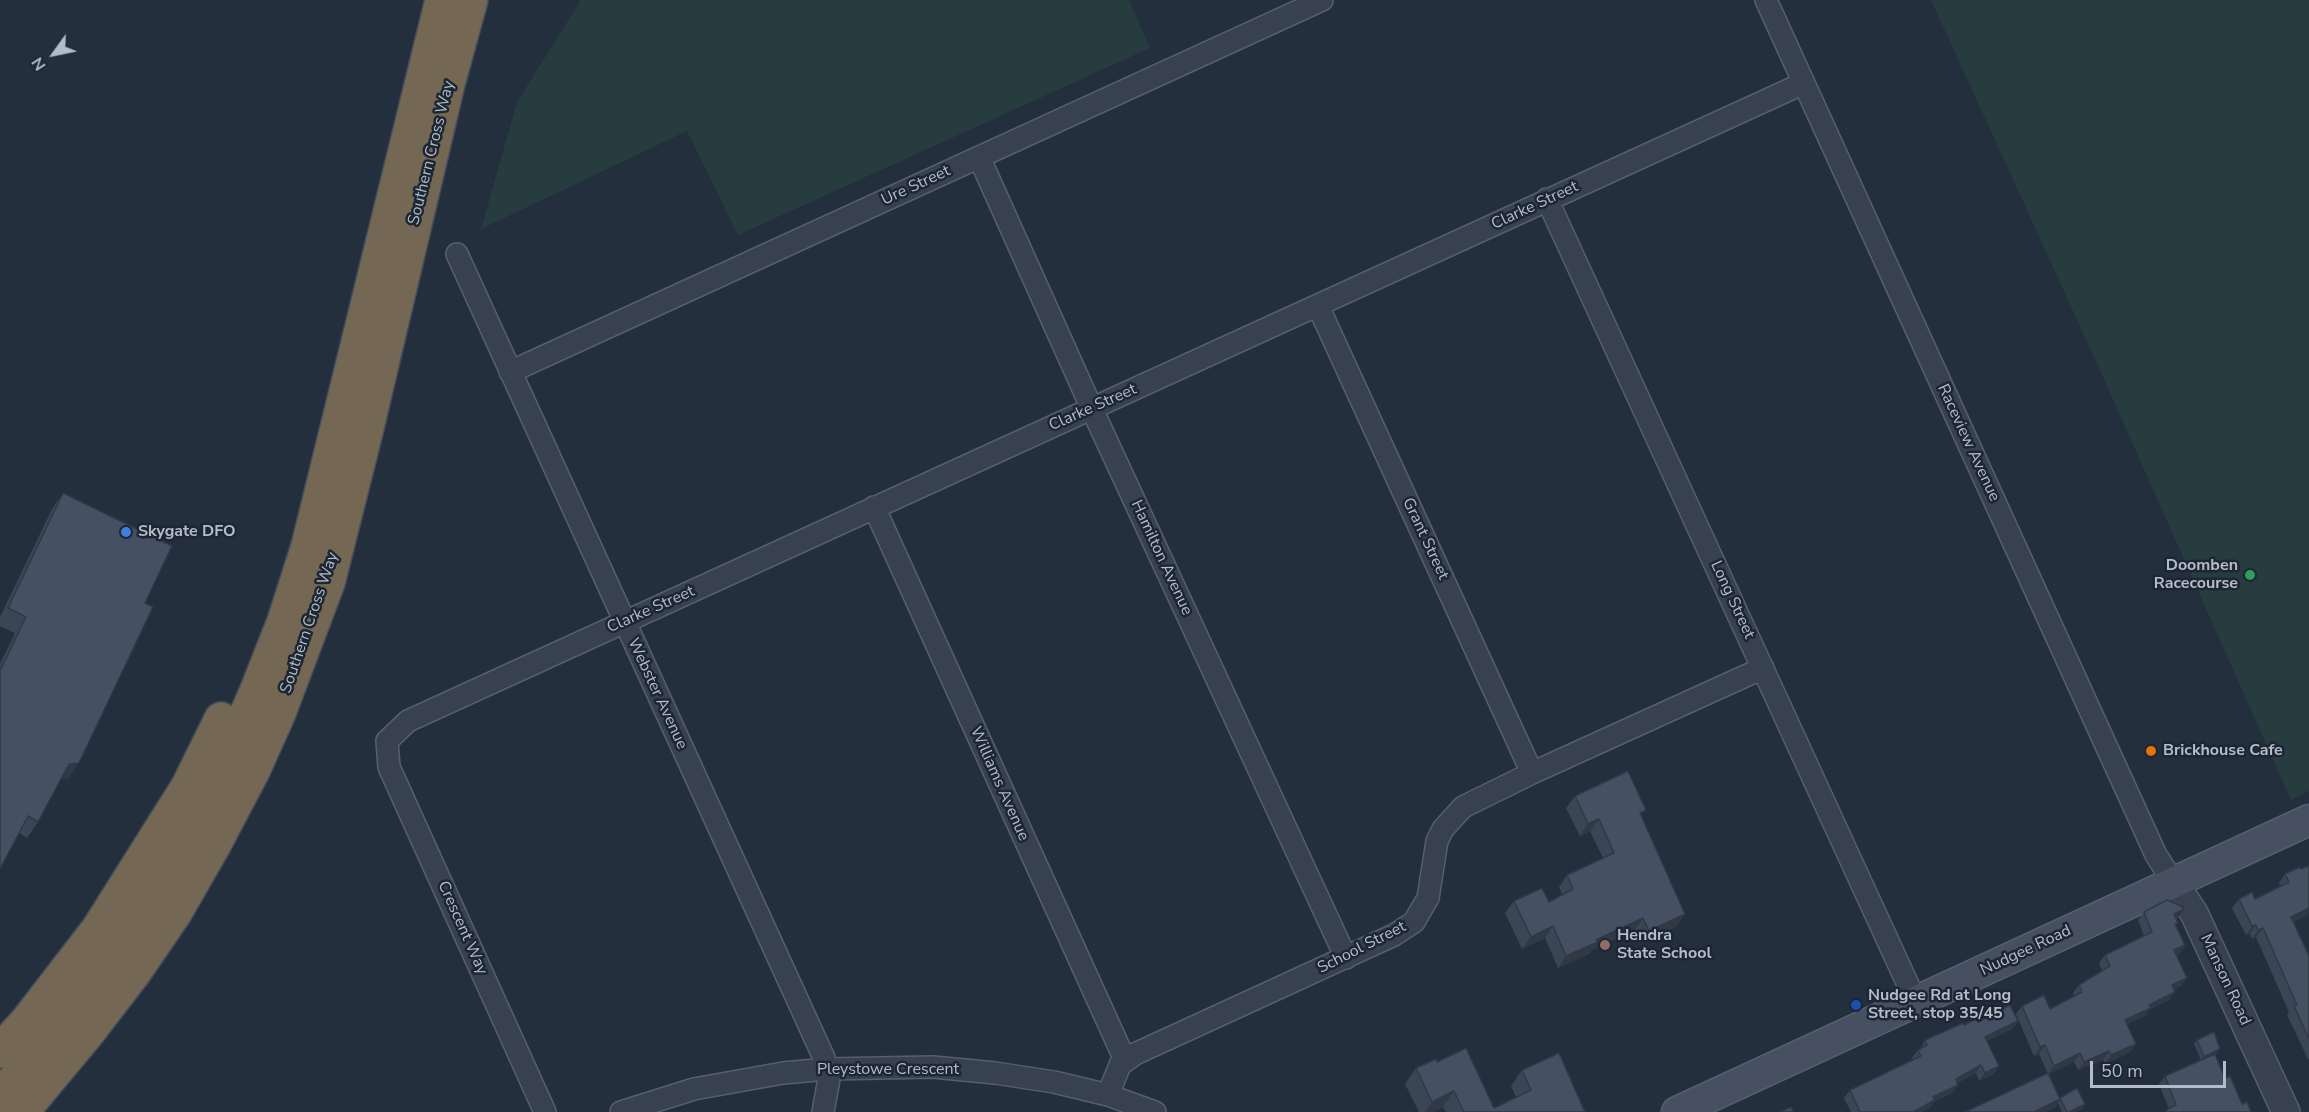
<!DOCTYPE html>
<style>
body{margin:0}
#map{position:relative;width:2309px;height:1112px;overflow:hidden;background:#242f3e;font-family:"Nunito Sans",sans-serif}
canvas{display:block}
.north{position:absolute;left:24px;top:24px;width:60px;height:60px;-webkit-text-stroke:4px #1d2633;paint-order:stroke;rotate:237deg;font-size:16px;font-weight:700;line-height:24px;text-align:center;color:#b4bcc9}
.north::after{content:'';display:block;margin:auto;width:21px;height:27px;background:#b4bcc9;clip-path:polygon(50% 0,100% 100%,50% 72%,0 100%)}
.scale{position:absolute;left:2090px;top:1061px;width:136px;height:27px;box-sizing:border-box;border:3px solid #b4bcc9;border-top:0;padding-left:8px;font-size:18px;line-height:21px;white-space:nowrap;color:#b4bcc9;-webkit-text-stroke:4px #1d2633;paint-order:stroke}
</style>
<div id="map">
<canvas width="2309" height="1112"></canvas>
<div class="north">N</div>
<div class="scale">50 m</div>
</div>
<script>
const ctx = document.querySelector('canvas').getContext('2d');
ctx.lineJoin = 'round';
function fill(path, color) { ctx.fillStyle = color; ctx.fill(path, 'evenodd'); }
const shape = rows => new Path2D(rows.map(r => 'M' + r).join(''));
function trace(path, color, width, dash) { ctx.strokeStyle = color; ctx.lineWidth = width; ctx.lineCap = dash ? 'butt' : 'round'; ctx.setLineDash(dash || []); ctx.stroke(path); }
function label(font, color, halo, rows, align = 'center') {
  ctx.font = font + ' "Nunito Sans",sans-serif'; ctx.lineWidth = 5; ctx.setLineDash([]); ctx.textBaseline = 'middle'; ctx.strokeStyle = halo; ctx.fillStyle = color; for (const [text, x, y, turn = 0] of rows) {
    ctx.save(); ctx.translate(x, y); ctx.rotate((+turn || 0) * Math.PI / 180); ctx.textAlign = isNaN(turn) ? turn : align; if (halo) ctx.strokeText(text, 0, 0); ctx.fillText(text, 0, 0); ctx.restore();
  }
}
fill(shape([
 [581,0,1129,0,1150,48,738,235,687,131,481,229,517,102],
 [1931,0,2309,0,2309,791,2291,800,2095,359]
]), '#263c3f');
const minor = shape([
 [1766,0,2156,855,2174,883],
 [979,157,1097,420,1346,958],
 [1547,199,1916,1002],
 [457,254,824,1058,829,1079,823,1112],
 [1318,306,1532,773],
 [510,372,1322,0],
 [874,507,1125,1060],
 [1108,1095,1120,1065,1135,1054,1394,935,1414,922,1428,898,1437,841,1443,829,1463,807,1532,773,1763,668],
 [545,1112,389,767,387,741,408,721,1804,83],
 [621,1112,694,1089,783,1073,827,1069,933,1067,995,1073,1054,1082,1108,1095,1155,1112]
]);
const tertiary = shape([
 [2174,883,2194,913,2286,1112]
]);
const secondary = shape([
 [1677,1112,2309,820]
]);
const motorway = shape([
 [0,1051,27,1021,98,929,188,786,221,719],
 [0,1096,39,1052,85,996,155,891,221,772,256,692,284,621,308,546,442,0],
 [22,1112,87,1034,134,973,175,913,214,845,254,769,279,713,328,583,366,432,448,84,471,0]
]);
trace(minor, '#565f6c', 24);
trace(tertiary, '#565f6c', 30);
trace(secondary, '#565f6c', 33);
trace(motorway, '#434c59', 36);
trace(minor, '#38414e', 21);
trace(tertiary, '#38414e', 27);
trace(secondary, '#465061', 30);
trace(motorway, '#746855', 33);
fill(shape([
 [63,493,145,603,68,779,60,779,38,822,27,838,19,833,0,869,0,664,15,633,0,626,0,617,52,509],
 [1575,796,1641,817,1677,926,1641,943,1635,930,1592,950,1589,954,1558,968,1545,938,1522,949,1505,913,1514,901,1549,902,1562,895,1559,887,1567,875,1603,858,1590,831,1580,836,1566,808],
 [2285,874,2308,915,2293,922,2309,956,2309,1059,2308,1059,2287,1015,2289,1012,2256,937,2252,939,2250,934,2246,935,2232,908,2239,899,2255,899,2280,887,2279,883],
 [2144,912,2178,918,2176,919,2176,925,2185,945,2179,954,2176,955,2187,978,2181,986,2174,989,2169,1000,2149,1010,2145,1016,2127,1024,2136,1044,2130,1052,2105,1064,2103,1060,2078,1070,2074,1062,2048,1074,2039,1054,2034,1056,2016,1014,2022,1006,2050,1009,2074,996,2073,993,2079,985,2102,971,2099,963,2105,955,2144,936,2138,920],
 [2018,1021,2012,1029,1987,1041,1994,1074,1979,1081,1976,1073,1957,1083,1958,1085,1952,1093,1934,1102,1930,1108,1922,1112,1851,1112,1844,1098,1850,1090,1913,1060,1912,1058,1918,1050,1920,1049,1925,1040,1964,1025,1978,1022],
 [2197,1040,2217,1053,2208,1057,2225,1079,2242,1104,2251,1112,2165,1112,2169,1109,2159,1084,2165,1076,2201,1060,2194,1044],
 [1437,1062,1494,1108,1516,1097,1511,1086,1522,1070,1585,1112,1446,1112,1443,1107,1433,1112,1419,1112,1405,1084,1416,1068],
 [2060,1098,2085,1104,2082,1109,2075,1112,2062,1112,2058,1103,2055,1108]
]), '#3b4654');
fill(shape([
 [79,763,68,779,58,779,69,764],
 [1599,819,1590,831,1580,836,1588,824],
 [2309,908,2308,915,2285,926,2291,917],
 [2184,909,2178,918,2168,923,2174,914],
 [1685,914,1677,926,1641,943,1649,931],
 [1643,918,1635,930,1592,950,1589,954,1558,968,1566,956,1596,940],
 [2256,925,2250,934,2246,935,2252,926],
 [1553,926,1545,938,1522,949,1531,937],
 [2263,928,2256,937,2252,939,2258,930],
 [2185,945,2179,954,2168,958,2174,950],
 [2187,978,2181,986,2166,993,2172,985],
 [2175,992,2169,1000,2149,1010,2145,1016,2119,1028,2125,1020,2149,1005],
 [2018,1021,2012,1029,1979,1045,1985,1037],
 [2136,1044,2130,1052,2105,1064,2111,1055],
 [2045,1045,2039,1054,2034,1056,2040,1047],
 [2220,1049,2217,1053,2201,1061,2204,1057],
 [2109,1051,2103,1060,2078,1070,2084,1062],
 [2080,1053,2074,1062,2048,1074,2054,1066],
 [1981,1065,1976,1073,1951,1087,1956,1079],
 [1999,1066,1994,1074,1979,1081,1985,1073],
 [1958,1085,1952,1093,1934,1102,1930,1108,1922,1112,1913,1112,1933,1097],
 [1454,1091,1443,1107,1433,1112,1425,1112,1432,1102],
 [2060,1099,2055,1108,2046,1112,2034,1112],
 [2085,1104,2082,1109,2075,1112,2069,1112]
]), '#303945');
const building = shape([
 [63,493,172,546,145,603,153,607,79,763,69,764,38,822,28,816,0,869,0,671,26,617,8,608,63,493],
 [1628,771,1646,810,1640,813,1685,914,1649,931,1643,918,1596,940,1598,942,1566,956,1553,926,1531,937,1514,901,1542,888,1549,902,1573,889,1567,875,1614,853,1599,819,1588,824,1575,796,1628,771],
 [2308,866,2309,868,2309,908,2291,917,2309,956,2309,1039,2294,1006,2297,1005,2263,928,2258,930,2256,925,2252,926,2239,899,2252,892,2255,899,2289,882,2285,874,2300,867,2301,869,2308,866],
 [2167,900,2183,907,2184,909,2174,914,2178,923,2175,924,2185,945,2174,950,2187,978,2172,985,2175,992,2149,1005,2151,1008,2125,1020,2136,1044,2111,1055,2109,1051,2084,1062,2080,1053,2054,1066,2045,1045,2040,1047,2022,1006,2044,995,2050,1009,2082,992,2079,985,2110,966,2105,955,2152,932,2144,912,2167,900],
 [2010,1005,2018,1021,1985,1037,1999,1066,1985,1073,1981,1065,1956,1079,1958,1085,1933,1097,1935,1100,1913,1112,1860,1112,1850,1090,1921,1056,1918,1050,1927,1045,1925,1040,1963,1023,1964,1025,1976,1019,1978,1022,2010,1005],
 [2214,1032,2220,1049,2204,1057,2197,1040,2214,1032],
 [1466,1048,1494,1108,1531,1090,1522,1070,1559,1053,1585,1112,1464,1112,1454,1091,1432,1102,1416,1068,1436,1059,1437,1062,1466,1048],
 [2215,1054,2225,1079,2230,1076,2242,1104,2247,1102,2251,1112,2167,1112,2166,1110,2176,1105,2165,1076,2215,1054],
 [2048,1073,2060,1099,2034,1112,1965,1112,2048,1073],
 [2077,1088,2085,1104,2069,1112,2067,1112,2060,1098,2077,1088],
 [1791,1107,1793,1112,1780,1112,1791,1107]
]);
fill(building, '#455162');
trace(building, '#303945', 1.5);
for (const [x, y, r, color] of [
 [126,532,6,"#3f7fe0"],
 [2250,575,6,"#2e9e5b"],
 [2151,751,6,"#e8710a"],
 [1605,945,6,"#8d6e63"],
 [1856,1005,6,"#1a4fb4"]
]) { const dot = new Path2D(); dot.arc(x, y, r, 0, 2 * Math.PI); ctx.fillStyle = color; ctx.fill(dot); trace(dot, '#1d2633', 2); }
label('16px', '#b4bcc9', '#1d2633', [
 ["Southern Cross Way",432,153,-76],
 ["Ure Street",916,186,-25],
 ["Clarke Street",1535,206,-25],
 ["Clarke Street",1093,408,-24],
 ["Raceview Avenue",1968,443,65],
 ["Grant Street",1425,539,65],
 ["Hamilton Avenue",1161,558,65],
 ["Long Street",1732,600,65],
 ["Clarke Street",651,610,-24],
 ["Southern Cross Way",310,623,-71],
 ["Webster Avenue",657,694,65],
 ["Williams Avenue",999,784,66],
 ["Crescent Way",462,928,66],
 ["School Street",1362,948,-27],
 ["Nudgee Road",2026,951,-25],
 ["Manson Road",2225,980,65],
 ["Pleystowe Crescent",888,1070]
]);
label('bold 16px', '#b4bcc9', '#1d2633', [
 ["Skygate DFO",138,532],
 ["Doomben",2238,566,"right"],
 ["Racecourse",2238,584,"right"],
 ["Brickhouse Cafe",2163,751],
 ["Hendra",1617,936],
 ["State School",1617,954],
 ["Nudgee Rd at Long",1868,996],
 ["Street, stop 35/45",1868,1014]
], 'left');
</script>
